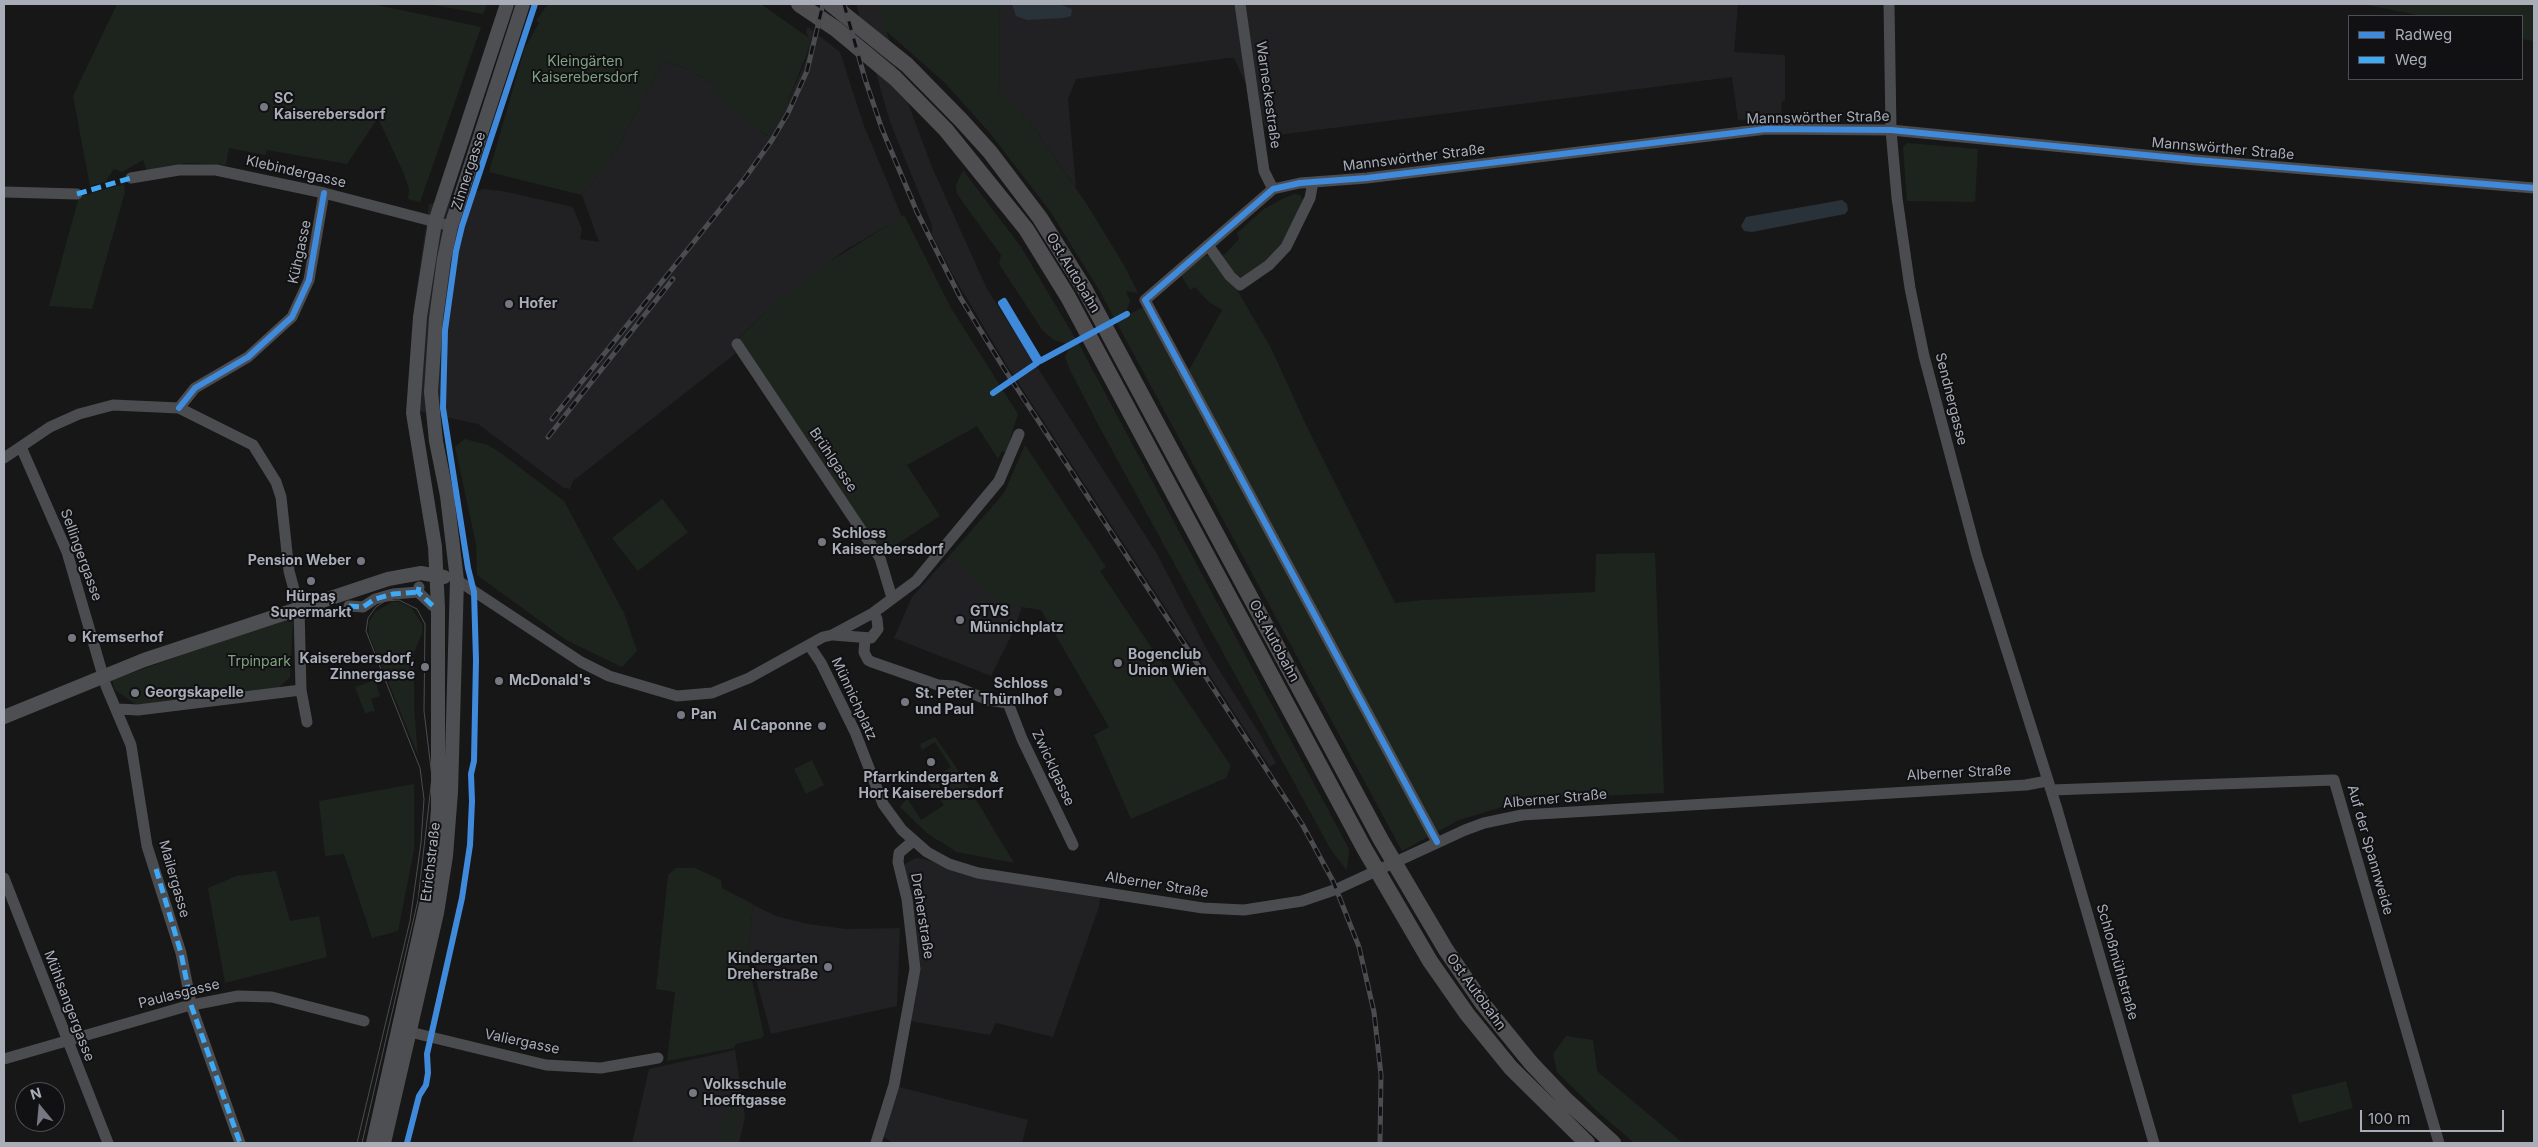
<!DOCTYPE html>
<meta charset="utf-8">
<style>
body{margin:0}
#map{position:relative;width:2538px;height:1147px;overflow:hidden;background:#171717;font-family:Inter,sans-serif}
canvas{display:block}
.frame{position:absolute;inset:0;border:5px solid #a8adb8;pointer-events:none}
.legend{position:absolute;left:2348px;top:15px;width:175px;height:65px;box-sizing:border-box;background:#111113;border:1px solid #4d4f55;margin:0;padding:6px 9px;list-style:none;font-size:15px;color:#a8adb8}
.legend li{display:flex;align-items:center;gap:10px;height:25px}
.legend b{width:25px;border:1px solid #4d4f55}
.north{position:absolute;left:15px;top:1082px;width:50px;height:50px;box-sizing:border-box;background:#111113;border:1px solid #4d4f55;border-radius:50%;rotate:343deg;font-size:14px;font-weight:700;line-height:20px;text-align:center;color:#a8adb8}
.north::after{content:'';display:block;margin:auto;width:18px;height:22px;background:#757880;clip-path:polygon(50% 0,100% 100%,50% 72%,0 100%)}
.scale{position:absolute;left:2360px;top:1110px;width:144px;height:22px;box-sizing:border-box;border:2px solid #a8adb8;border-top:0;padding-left:6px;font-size:15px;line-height:18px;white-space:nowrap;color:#a8adb8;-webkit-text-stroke:4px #111113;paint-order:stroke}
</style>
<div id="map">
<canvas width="2538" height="1147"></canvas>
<div class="frame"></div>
<ul class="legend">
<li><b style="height:6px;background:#408adc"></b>Radweg</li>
<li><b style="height:6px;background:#3fa9f5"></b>Weg</li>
</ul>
<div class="north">N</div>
<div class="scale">100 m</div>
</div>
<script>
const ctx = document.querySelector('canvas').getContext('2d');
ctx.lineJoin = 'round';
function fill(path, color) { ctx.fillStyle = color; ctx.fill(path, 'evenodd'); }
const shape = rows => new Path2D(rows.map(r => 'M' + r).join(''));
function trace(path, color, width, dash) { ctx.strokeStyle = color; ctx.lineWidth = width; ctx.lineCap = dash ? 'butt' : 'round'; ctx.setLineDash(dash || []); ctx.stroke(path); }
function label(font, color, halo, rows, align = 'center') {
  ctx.font = font + ' Inter,sans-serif'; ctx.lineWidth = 4; ctx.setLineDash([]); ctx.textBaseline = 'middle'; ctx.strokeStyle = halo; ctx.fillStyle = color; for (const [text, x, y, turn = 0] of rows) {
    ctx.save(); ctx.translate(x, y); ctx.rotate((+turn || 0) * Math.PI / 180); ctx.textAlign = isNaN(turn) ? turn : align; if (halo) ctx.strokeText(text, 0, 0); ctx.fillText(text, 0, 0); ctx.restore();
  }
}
fill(shape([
 [856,4,880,4,898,77,932,167,987,289,1156,552,1209,654,1261,736,1276,763,1270,767,1006,364,953,275,932,234,932,225,890,122],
 [1000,4,1738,4,1734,52,1785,55,1785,101,1782,101,1781,118,1738,120,1732,77,1270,136,1234,58,1228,58,1076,79,1068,99,1076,188,1030,122,999,92],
 [808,27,840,52,864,126,902,217,847,249,778,301,731,345,736,353,573,481,570,489,564,488,478,424,409,409,414,307,429,204,484,189,502,191,573,207,582,229,580,239,599,242,582,195,611,159,664,61,680,66,717,85,715,94,767,136,787,103,804,65,811,43,806,32],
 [949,556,1001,603,1022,607,1013,632,991,676,894,638,912,597],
 [916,858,924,859,977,877,1100,897,1099,907,1053,1037,996,1023,990,1035,910,1021,920,970,915,914,904,870,905,864],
 [753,905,776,916,808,924,846,929,900,928,897,1006,771,1034,755,976,758,975,754,956,748,955],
 [735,1050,745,1117,739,1143,632,1143,649,1069],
 [899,1087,1028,1120,1022,1143,892,1143,883,1136]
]), '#212123');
fill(shape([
 [117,4,372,4,481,27,420,202,408,199,409,189,404,174,378,118,347,164,267,150,265,155,229,148,226,165,188,163,147,171,143,160,122,172,114,169,105,182,90,186,73,96],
 [429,4,487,4,483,14],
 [548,4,761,4,809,38,811,43,787,103,768,136,714,96,712,93,717,85,680,66,664,61,611,159,582,195,489,172,525,47,539,23,536,21],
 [880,4,1000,4,999,92,1030,122,1088,206,1125,267,1138,293,1126,291,1130,301,1126,312,1128,315,1145,306,1189,370,1222,310,1209,302,1195,287,1190,290,1181,275,1206,255,1213,257,1224,255,1239,239,1237,233,1264,209,1284,198,1295,194,1300,195,1303,201,1300,212,1275,254,1243,278,1236,288,1271,348,1307,427,1395,603,1423,600,1595,592,1596,554,1655,553,1664,793,1529,799,1459,820,1402,851,1099,290,1050,211,989,132,945,83,886,31],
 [2362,4,2534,4,2534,41,2522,39,2522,16,2422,16],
 [1907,143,1978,149,1975,202,1907,201,1903,147],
 [963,170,1021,247,1081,348,1349,849,1347,870,1331,850,1101,430,1070,370,1065,357,1069,348,1067,344,1054,340,1043,331,999,264,1001,255,957,194,956,185],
 [124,184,125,192,92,309,49,306,79,197],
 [904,215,951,308,1018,414,1006,452,1002,451,998,459,977,426,907,465,940,516,882,554,737,340,778,301,815,271],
 [465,439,488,445,501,453,564,501,624,613,637,651,622,667,566,640,477,575,476,544,455,447],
 [1025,445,1106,567,1100,571,1231,766,1226,778,1131,819,1094,735,1109,727,1041,610,1001,604,949,556,1004,493],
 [662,499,688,532,638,571,612,538],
 [392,602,399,602,412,608,422,624,422,633,412,658,414,658,414,707,418,755,369,635,369,622,375,612],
 [290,617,293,621,290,677,276,690,137,705,115,690,112,680],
 [375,680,380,696,371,699,375,711,365,713,355,687],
 [935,737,960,773,1014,863,957,852,928,834,900,807,907,798,921,820,944,805,928,783,937,776,940,781,939,789,949,791,951,781,944,779,940,774,951,767,935,742,922,750,920,744],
 [812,760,824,785,806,794,794,769],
 [414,784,414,850,398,931,372,938,344,854,325,856,319,801],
 [676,868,695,868,721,880,722,888,753,904,748,955,755,957,748,962,764,1035,762,1038,736,1044,734,1048,667,1061,675,992,656,989,668,875],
 [276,871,290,921,319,916,327,957,225,983,208,888,236,876],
 [1566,1036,1593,1040,1597,1071,1683,1143,1634,1143,1597,1111,1557,1072,1553,1054],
 [2346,1081,2353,1108,2299,1123,2291,1095],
 [737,1106,739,1118,734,1143,720,1141,721,1123,727,1121,727,1109]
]), '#1d241e');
fill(shape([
 [1012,4,1059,4,1072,9,1071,16,1064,18,1027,20,1016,16],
 [1842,200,1847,204,1848,210,1845,214,1752,232,1744,231,1741,226,1746,217]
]), '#2a3239');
trace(shape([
 [1240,4,1264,171,1273,189],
 [1889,4,1891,130,1897,198,1910,288,1924,356,1977,556,2057,809,2154,1143],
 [131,178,179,170,216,170,324,193,451,226],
 [4,192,77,194],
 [1208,245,1230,276,1240,285,1269,265,1286,247,1310,198,1313,182],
 [737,344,880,558,892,598],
 [179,408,195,388,248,357,292,317,309,280,324,193],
 [21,447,67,552,106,686,131,745,147,846,181,953,190,998],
 [4,458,50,427,79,414,113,405,179,408,253,445,276,482,281,497,289,571,299,608,301,690,307,722],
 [457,580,581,662,609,676,677,696,712,693,749,678,823,637,832,635,873,613,916,581,999,481,1019,434],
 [419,587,418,592,433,606],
 [349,606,363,607,375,599,393,594,418,592],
 [833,635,871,638,878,629,877,619,873,613],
 [865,639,864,652,868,660,872,662,938,685,954,686,988,700,1008,703,1022,739,1073,845],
 [809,645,821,663,855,732,883,804,902,830,927,852,949,864,978,873,1203,908,1244,910,1302,901,1337,889,1465,830,1484,823,1522,815,2026,785,2047,781],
 [118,709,138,710,301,690],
 [2051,790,2334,780,2439,1143],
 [1437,842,1145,300,1273,189,1300,183,1367,178,1766,129,1891,130,2196,160,2534,188],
 [4,878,108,1143],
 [191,1005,240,1143],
 [410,1032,546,1065,601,1068,658,1058],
 [4,1059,187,1006,238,996,272,997,364,1021],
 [876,1143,894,1085,915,969,907,899,898,862,899,853,913,841]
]), '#4b4c50', 11);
trace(shape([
 [4,717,144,660,388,579,421,573,444,577],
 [373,1143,433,873,438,809,438,607,435,547,413,413,420,317,435,222,507,4],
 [384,1143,437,913,446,856,451,792,457,580,447,496,436,441,431,392,436,318,444,259,451,226,523,4]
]), '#4d4f52', 14);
trace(shape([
 [799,4,836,29,895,78,946,130,1026,229,1068,297,1364,848,1430,961,1467,1014,1511,1068,1587,1143],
 [831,4,907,65,961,120,990,152,1040,218,1084,288,1381,840,1446,950,1483,1004,1531,1063,1566,1100,1613,1143]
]), '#4e4e51', 16);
trace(shape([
 [357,1143,410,921,421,843,424,799,420,768,366,631,368,618,376,607,385,601,399,600,417,609,425,624,424,711,432,777,418,900,362,1143]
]), '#4b4c4f', 1);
const rail = shape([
 [844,4,865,79,882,129,917,212,960,297,1003,367,1302,824,1333,881,1359,947,1374,1012,1381,1075,1380,1143],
 [552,419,745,178,772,140,788,113,807,71,823,4],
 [548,437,673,279]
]);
trace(rail, '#4b4c4f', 5);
trace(rail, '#111113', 3, [9]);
trace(shape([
 [77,194,131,178],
 [419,587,418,592,433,606],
 [349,606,363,607,375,599,393,594,418,592],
 [156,869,181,953,190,998],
 [191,1005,240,1143]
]), '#3fa9f5', 5, [10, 5]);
trace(shape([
 [993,393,1037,363,1001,303,1004,301,1040,361,1127,314],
 [179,408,195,388,248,357,292,317,309,280,324,193],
 [1437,842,1145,300,1273,189,1300,183,1367,178,1766,129,1891,130,2196,160,2534,188],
 [407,1143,419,1096,426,1085,428,1073,427,1054,462,898,470,845,472,801,471,774,474,761,476,660,474,592,468,568,443,408,445,330,456,251,462,226,535,4]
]), '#408adc', 6);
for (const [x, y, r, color] of [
 [264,107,5,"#757880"],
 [509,304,5,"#757880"],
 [822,542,5,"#757880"],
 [361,561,5,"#757880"],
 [311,581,5,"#757880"],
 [960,620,5,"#757880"],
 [72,638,5,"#757880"],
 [1118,663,5,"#757880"],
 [425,667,5,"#757880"],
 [499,681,5,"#757880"],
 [1058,692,5,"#757880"],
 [135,693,5,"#757880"],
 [905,702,5,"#757880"],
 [681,715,5,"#757880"],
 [822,726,5,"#757880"],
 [931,762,5,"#757880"],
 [828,967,5,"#757880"],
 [693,1093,5,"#757880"]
]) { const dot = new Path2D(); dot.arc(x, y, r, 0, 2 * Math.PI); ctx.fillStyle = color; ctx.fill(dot); trace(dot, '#111113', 2); }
label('14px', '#7fa381', '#111113', [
 ["Kleingärten",585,62],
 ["Kaiserebersdorf",585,78],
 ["Trpinpark",259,662]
]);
label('14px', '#a8adb8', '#111113', [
 ["Warneckestraße",1268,95,82],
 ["Mannswörther Straße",1818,118,-1],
 ["Mannswörther Straße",2223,149,5],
 ["Mannswörther Straße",1414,158,-7],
 ["Zinnergasse",469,171,-72],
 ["Klebindergasse",296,172,13],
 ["Kühgasse",300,252,-78],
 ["Ost Autobahn",1073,273,59],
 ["Sendnergasse",1951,399,76],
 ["Brühlgasse",833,460,56],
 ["Sellingergasse",81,555,70],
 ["Ost Autobahn",1274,641,62],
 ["Münnichplatz",854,699,65],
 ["Zwicklgasse",1053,768,65],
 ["Alberner Straße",1959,773,-3],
 ["Alberner Straße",1555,799,-5],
 ["Auf der Spannweide",2370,850,74],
 ["Etrichstraße",431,862,-83],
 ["Mailergasse",174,879,74],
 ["Alberner Straße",1157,885,9],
 ["Dreherstraße",922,916,81],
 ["Schloßmühlstraße",2117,962,74],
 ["Ost Autobahn",1476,992,54],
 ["Paulasgasse",179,994,-14],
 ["Mühlsangergasse",69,1006,69],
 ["Valiergasse",522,1042,12]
]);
label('bold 14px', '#a8adb8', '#111113', [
 ["SC",274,99],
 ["Kaiserebersdorf",274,115],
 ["Hofer",519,304],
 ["Schloss",832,534],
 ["Kaiserebersdorf",832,550],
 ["Pension Weber",351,561,"right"],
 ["Hürpaş",311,597,"center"],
 ["Supermarkt",311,613,"center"],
 ["GTVS",970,612],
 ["Münnichplatz",970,628],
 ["Kremserhof",82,638],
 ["Bogenclub",1128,655],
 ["Union Wien",1128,671],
 ["Kaiserebersdorf,",415,659,"right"],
 ["Zinnergasse",415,675,"right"],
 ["McDonald's",509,681],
 ["Schloss",1048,684,"right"],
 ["Thürnlhof",1048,700,"right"],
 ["Georgskapelle",145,693],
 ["St. Peter",915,694],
 ["und Paul",915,710],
 ["Pan",691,715],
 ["Al Caponne",812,726,"right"],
 ["Pfarrkindergarten &",931,778,"center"],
 ["Hort Kaiserebersdorf",931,794,"center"],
 ["Kindergarten",818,959,"right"],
 ["Dreherstraße",818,975,"right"],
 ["Volksschule",703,1085],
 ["Hoefftgasse",703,1101]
], 'left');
</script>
